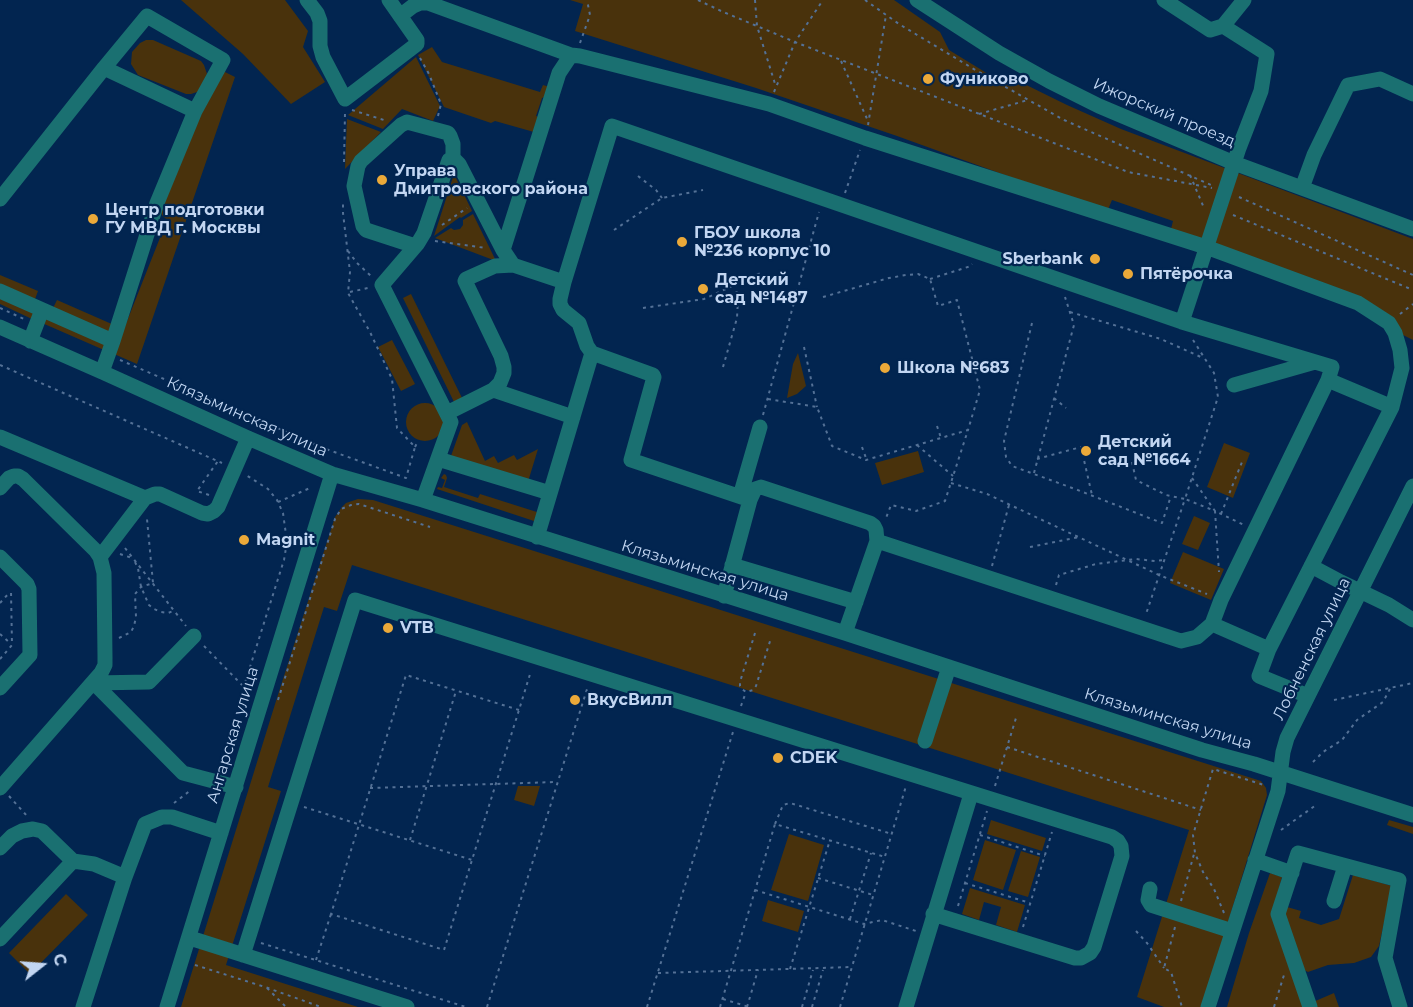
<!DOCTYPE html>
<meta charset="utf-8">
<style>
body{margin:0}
#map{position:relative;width:1413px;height:1007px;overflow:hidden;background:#022550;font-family:Montserrat,sans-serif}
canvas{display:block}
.north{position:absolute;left:12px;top:935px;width:60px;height:60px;-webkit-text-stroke:4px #022550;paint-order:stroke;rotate:73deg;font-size:16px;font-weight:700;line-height:24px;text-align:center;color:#c2d6f2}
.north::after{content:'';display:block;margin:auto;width:21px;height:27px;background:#c2d6f2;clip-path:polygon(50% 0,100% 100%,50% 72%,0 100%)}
</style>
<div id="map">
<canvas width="1413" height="1007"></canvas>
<div class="north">С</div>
</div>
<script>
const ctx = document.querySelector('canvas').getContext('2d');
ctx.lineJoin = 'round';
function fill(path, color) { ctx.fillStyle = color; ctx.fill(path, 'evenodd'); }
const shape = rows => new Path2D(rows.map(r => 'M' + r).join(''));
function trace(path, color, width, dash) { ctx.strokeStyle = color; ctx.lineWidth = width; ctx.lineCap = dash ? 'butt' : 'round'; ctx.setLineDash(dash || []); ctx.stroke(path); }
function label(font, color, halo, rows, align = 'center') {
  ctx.font = font + ' Montserrat,sans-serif'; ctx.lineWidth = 4.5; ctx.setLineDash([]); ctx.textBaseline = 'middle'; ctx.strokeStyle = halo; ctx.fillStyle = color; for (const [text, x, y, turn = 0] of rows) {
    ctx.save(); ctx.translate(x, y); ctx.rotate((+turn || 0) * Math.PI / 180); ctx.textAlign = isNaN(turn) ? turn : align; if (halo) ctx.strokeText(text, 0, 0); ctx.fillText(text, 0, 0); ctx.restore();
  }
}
fill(shape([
 [181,0,285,0,308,31,303,47,325,82,291,104,243,54],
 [570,0,894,0,940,32,949,50,998,80,1002,73,1067,105,1121,129,1413,239,1413,340,1397,332,1382,315,1170,233,1173,221,1112,200,1107,212,897,136,756,88,575,31,583,4],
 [146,40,153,40,201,61,204,65,207,74,200,91,191,94,186,94,138,75,131,64,132,52,140,43],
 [432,47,442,62,540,92,543,85,550,87,547,96,542,98,536,116,545,120,541,134,495,121,491,123,444,107,418,55],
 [416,57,440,106,433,121,402,109,383,129,348,115],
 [221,70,235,77,137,364,114,354,167,220,162,215,161,212,197,113],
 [347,119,381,132,345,169],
 [454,174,472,211,461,218,460,217,434,236],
 [473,214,496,261,435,238,451,228,454,230,460,229,463,225,463,220],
 [0,275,38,291,34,302,0,287],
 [411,294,464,402,456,406,403,298],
 [0,295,35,311,32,319,0,304],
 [57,300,114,325,110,335,52,310],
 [46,315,108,342,104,350,42,323],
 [392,340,415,384,401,391,378,347],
 [798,353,806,386,797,394,787,398,793,364],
 '406 422a19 19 0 1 1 38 0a19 19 0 1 1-38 0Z',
 [467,422,485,461,494,456,498,463,514,455,517,460,538,449,527,485,451,456,462,425],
 [1224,443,1250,453,1233,498,1207,487],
 [918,451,924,472,882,485,875,463],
 [444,474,446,475,447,478,444,487,478,498,480,494,540,513,537,522,437,489,438,487,442,488,445,480,441,478],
 [358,499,373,500,1261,781,1266,788,1267,795,1202,1007,1164,1007,1137,997,1189,830,352,565,337,611,324,607,268,787,281,791,226,965,358,1007,181,1007,276,701,335,517,342,507,346,503],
 [1194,516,1210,523,1198,550,1182,544],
 [1183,552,1224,569,1211,600,1170,583],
 [518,786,540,786,534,806,514,800],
 [991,820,1046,838,1042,851,987,834],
 [1389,820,1413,827,1413,834,1387,825],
 [789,834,824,845,808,901,771,890],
 [985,840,1016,850,1003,890,973,880],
 [1021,851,1040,857,1028,897,1008,891],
 [1270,873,1282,877,1272,914,1306,1007,1227,1007,1249,933],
 [1353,875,1392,886,1379,946,1371,957,1354,963,1328,965,1308,972,1302,969,1283,919,1287,907,1301,911,1299,918,1321,925,1339,919],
 [970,888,1025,905,1017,932,996,925,1001,907,984,902,979,920,962,914],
 [66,894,88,915,30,974,9,953],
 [768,900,804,911,798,932,762,921],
 [1334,993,1339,1007,1315,1007,1313,1002]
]), '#49320c');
trace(shape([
 [698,0,721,11,795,42,1128,172,1212,188],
 [755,0,757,26,776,87],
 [865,0,899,24,972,68,1064,120,1211,185],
 [580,43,590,15,587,0],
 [420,58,429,74,441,104,438,116],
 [841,61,868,121],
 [774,92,795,42,823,0],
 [352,110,384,120],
 [979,114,1028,100],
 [868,125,886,15],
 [344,162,345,113],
 [1190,175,1204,208],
 [638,176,656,190,662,198],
 [845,193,860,150],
 [1239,197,1413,275],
 [1233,215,1413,290],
 [442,225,467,208],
 [614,230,662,198,703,190],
 [435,241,486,248],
 [348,251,357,263,371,276],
 [930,279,971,266,972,264],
 [350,292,368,288],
 [823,297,889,278,906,275,918,274,930,279,938,306,957,300,980,390,968,430],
 [0,308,24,319],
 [643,308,704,299,763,272],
 [1070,312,1161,339,1203,358],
 [1400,314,1413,304],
 [1032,323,1004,441,1006,457,1012,466,1075,489,1162,523,1171,496],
 [1193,340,1214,373,1218,397,1185,499,1215,511,1219,572],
 [804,347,817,407],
 [120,360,326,449,406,478,415,447,397,428,392,379,370,332,348,293,350,272,343,213,343,203],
 [0,365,222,463],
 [723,367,737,318,738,298,735,285],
 [1054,398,1066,408],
 [768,399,817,407,832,446,866,460,968,430,945,501,916,511,891,505,886,518],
 [763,415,819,212],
 [937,426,941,438],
 [917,445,953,476],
 [415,447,418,441],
 [862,447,866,458],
 [1037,459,1081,447,1092,495],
 [1132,462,1136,480,1166,495,1185,499,1146,614],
 [1034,473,1074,325,1065,297],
 [1192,478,1215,511,1244,525],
 [951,483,987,494,1159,575,1207,594],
 [209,495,197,491,218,461],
 [278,502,310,488],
 [1221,514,1242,462],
 [1030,547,1079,537],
 [125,548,186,626],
 [120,554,132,558],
 [135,562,138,568,141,587,149,605,154,609,161,612,168,613,173,611],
 [992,566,1009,505],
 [1056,585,1059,575,1096,564,1136,559,1155,561,1164,560],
 [0,603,10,592],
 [755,633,740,682,740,686,742,689,746,692,753,690,756,686,771,638],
 [0,634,11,644],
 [119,638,131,632,134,626,136,617,135,594,141,587,153,583,147,519],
 [204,646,242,685],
 [0,659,12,645,11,591],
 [243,689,284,560,287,542,283,513,277,500,268,489,246,475],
 [278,700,335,519,341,509,351,505,359,504,430,527],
 [1334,700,1413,683],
 [741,706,746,692],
 [519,710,406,675,331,914,444,950,472,860,519,710,531,671],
 [1007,747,1201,810],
 [1313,762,1323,752,1342,740,1357,720,1383,702,1391,687],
 [995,786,1016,718],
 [370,788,556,782],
 [9,796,27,816],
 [174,803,191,790],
 [304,807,472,860],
 [775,824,783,805,790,803,892,834],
 [1281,830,1316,805],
 [980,835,1045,856],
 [410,840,456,691],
 [818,878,873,895],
 [965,883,1030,903],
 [755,890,864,924,882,920,916,931],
 [1181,901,1194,854],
 [958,906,987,811],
 [1224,913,1214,889,1203,872,1195,853,1193,835,1213,769,1264,785],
 [850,919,871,853],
 [1023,927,1052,832],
 [1175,927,1164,968,1171,972,1182,1007],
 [1136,931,1147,943,1164,968],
 [261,943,466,1007],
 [316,960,331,914],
 [195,965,265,987,321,1007],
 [790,969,830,840],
 [658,973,852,967],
 [267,988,286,1007],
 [723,999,749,1007],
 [487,1007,588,686],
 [647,1007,733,732],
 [720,1007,775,824,885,857],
 [747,1007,758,970],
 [802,1007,813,970],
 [812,1007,823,970],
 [840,1007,906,786],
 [1274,1007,1284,975]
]), '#547196', 2, [3, 4.5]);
trace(shape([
 [307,0,317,13,320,21,320,46,323,57,345,99,417,44,417,40,389,0],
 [917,0,999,53,1049,81,1099,106,1234,163,1413,229],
 [1164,0,1210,30,1223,26],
 [400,16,413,6,420,3,428,3,571,55],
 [104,68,147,16,223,60,195,111],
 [1302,188,1314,155,1348,85,1380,79,1413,94],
 [0,199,104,68,195,111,157,203,113,341,0,291],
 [415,246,366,230,363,226,354,186,358,166,361,161,401,125,407,122,448,133,450,136,453,144,453,158],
 [503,250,559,73,571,55,580,56,769,104,865,138,1206,247,1358,303,1389,323,1395,333,1400,350,1402,368,1392,407,1269,649,1212,624,1221,600,1328,380,1332,367,1182,322,612,126,564,282,560,299,560,304,563,310,579,323,587,346,592,353,537,537],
 [1182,322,1239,148,1261,91,1267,54,1223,26,1244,0],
 [0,327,102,372,248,438,332,474,423,500,845,633,1202,750,1254,764,1413,815],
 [30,341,42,310],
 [592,353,653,375,654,377,631,460,750,500,724,596],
 [102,372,113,341],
 [1328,380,1392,407],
 [1234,385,1315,362],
 [493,390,573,417],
 [447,413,493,390,500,383,504,373,504,367,501,356,465,281,466,279,495,266,513,265],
 [0,437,145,498,155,494,160,494,202,513,208,514,214,511,218,507,248,438],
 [438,459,550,493],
 [0,488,9,478,14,476,18,476,23,479,96,551,100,557,104,573,105,657,105,665,101,673,0,788],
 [740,496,760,427],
 [423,500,451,422,382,285,418,243,424,233,449,160,453,158,459,164,503,250,513,265,564,282],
 [750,500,755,489,761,487,870,523,874,526,876,530,877,541,1181,641,1197,637,1212,624],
 [0,557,27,584,29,589,30,655,0,688],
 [100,557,145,498],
 [732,565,856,602],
 [1311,566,1341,582,1389,605,1413,620],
 [845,633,877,541],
 [194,636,149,682,94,683,183,773,236,787],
 [1269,649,1259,676,1308,696],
 [925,741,949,667],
 [0,848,12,836,22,831,33,829,42,831,73,861],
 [1255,860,1292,873],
 [1150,889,1148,900,1151,905,1232,931],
 [1334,901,1345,866],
 [190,938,407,1007],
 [0,939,73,861,94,864,125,877,145,824,162,817,172,817,221,833],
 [243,955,355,600,1112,837,1118,841,1121,846,1122,856,1094,947,1090,953,1081,958,1075,958,933,914],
 [83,1007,125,877],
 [167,1007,332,474],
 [906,1007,971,794],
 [1208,1007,1278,791,1283,752,1287,738,1413,486],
 [1310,1007,1278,914,1298,853,1399,880,1385,958,1400,1007]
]), '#1a7071', 15);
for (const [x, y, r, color] of [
 [928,79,6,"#eba939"],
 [382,180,6,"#eba939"],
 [93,219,6,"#eba939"],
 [682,242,6,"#eba939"],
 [1095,259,6,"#eba939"],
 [1128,274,6,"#eba939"],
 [703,289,6,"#eba939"],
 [885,368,6,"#eba939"],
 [1086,451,6,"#eba939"],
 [244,540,6,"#eba939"],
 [388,628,6,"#eba939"],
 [575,700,6,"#eba939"],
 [778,758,6,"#eba939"]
]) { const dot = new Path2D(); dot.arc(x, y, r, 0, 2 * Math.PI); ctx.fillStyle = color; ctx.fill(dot); trace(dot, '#022550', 2); }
label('bold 16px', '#c2d6f2', '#022550', [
 ["Фуниково",940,79],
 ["Управа",394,171],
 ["Дмитровского района",394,189],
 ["Центр подготовки",105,210],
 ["ГУ МВД г. Москвы",105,228],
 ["ГБОУ школа",694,233],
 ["№236 корпус 10",694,251],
 ["Sberbank",1083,259,"right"],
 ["Пятёрочка",1140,274],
 ["Детский",715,280],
 ["сад №1487",715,298],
 ["Школа №683",897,368],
 ["Детский",1098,442],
 ["сад №1664",1098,460],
 ["Magnit",256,540],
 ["VTB",400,628],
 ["ВкусВилл",587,700],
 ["CDEK",790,758]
], 'left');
label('16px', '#c2d6f2', '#022550', [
 ["Ижорский проезд",1164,113,23],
 ["Клязьминская улица",247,417,24],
 ["Клязьминская улица",705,571,17],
 ["Лобненская улица",1312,649,-64],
 ["Клязьминская улица",1168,719,17],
 ["Ангарская улица",233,735,-73]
]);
</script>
